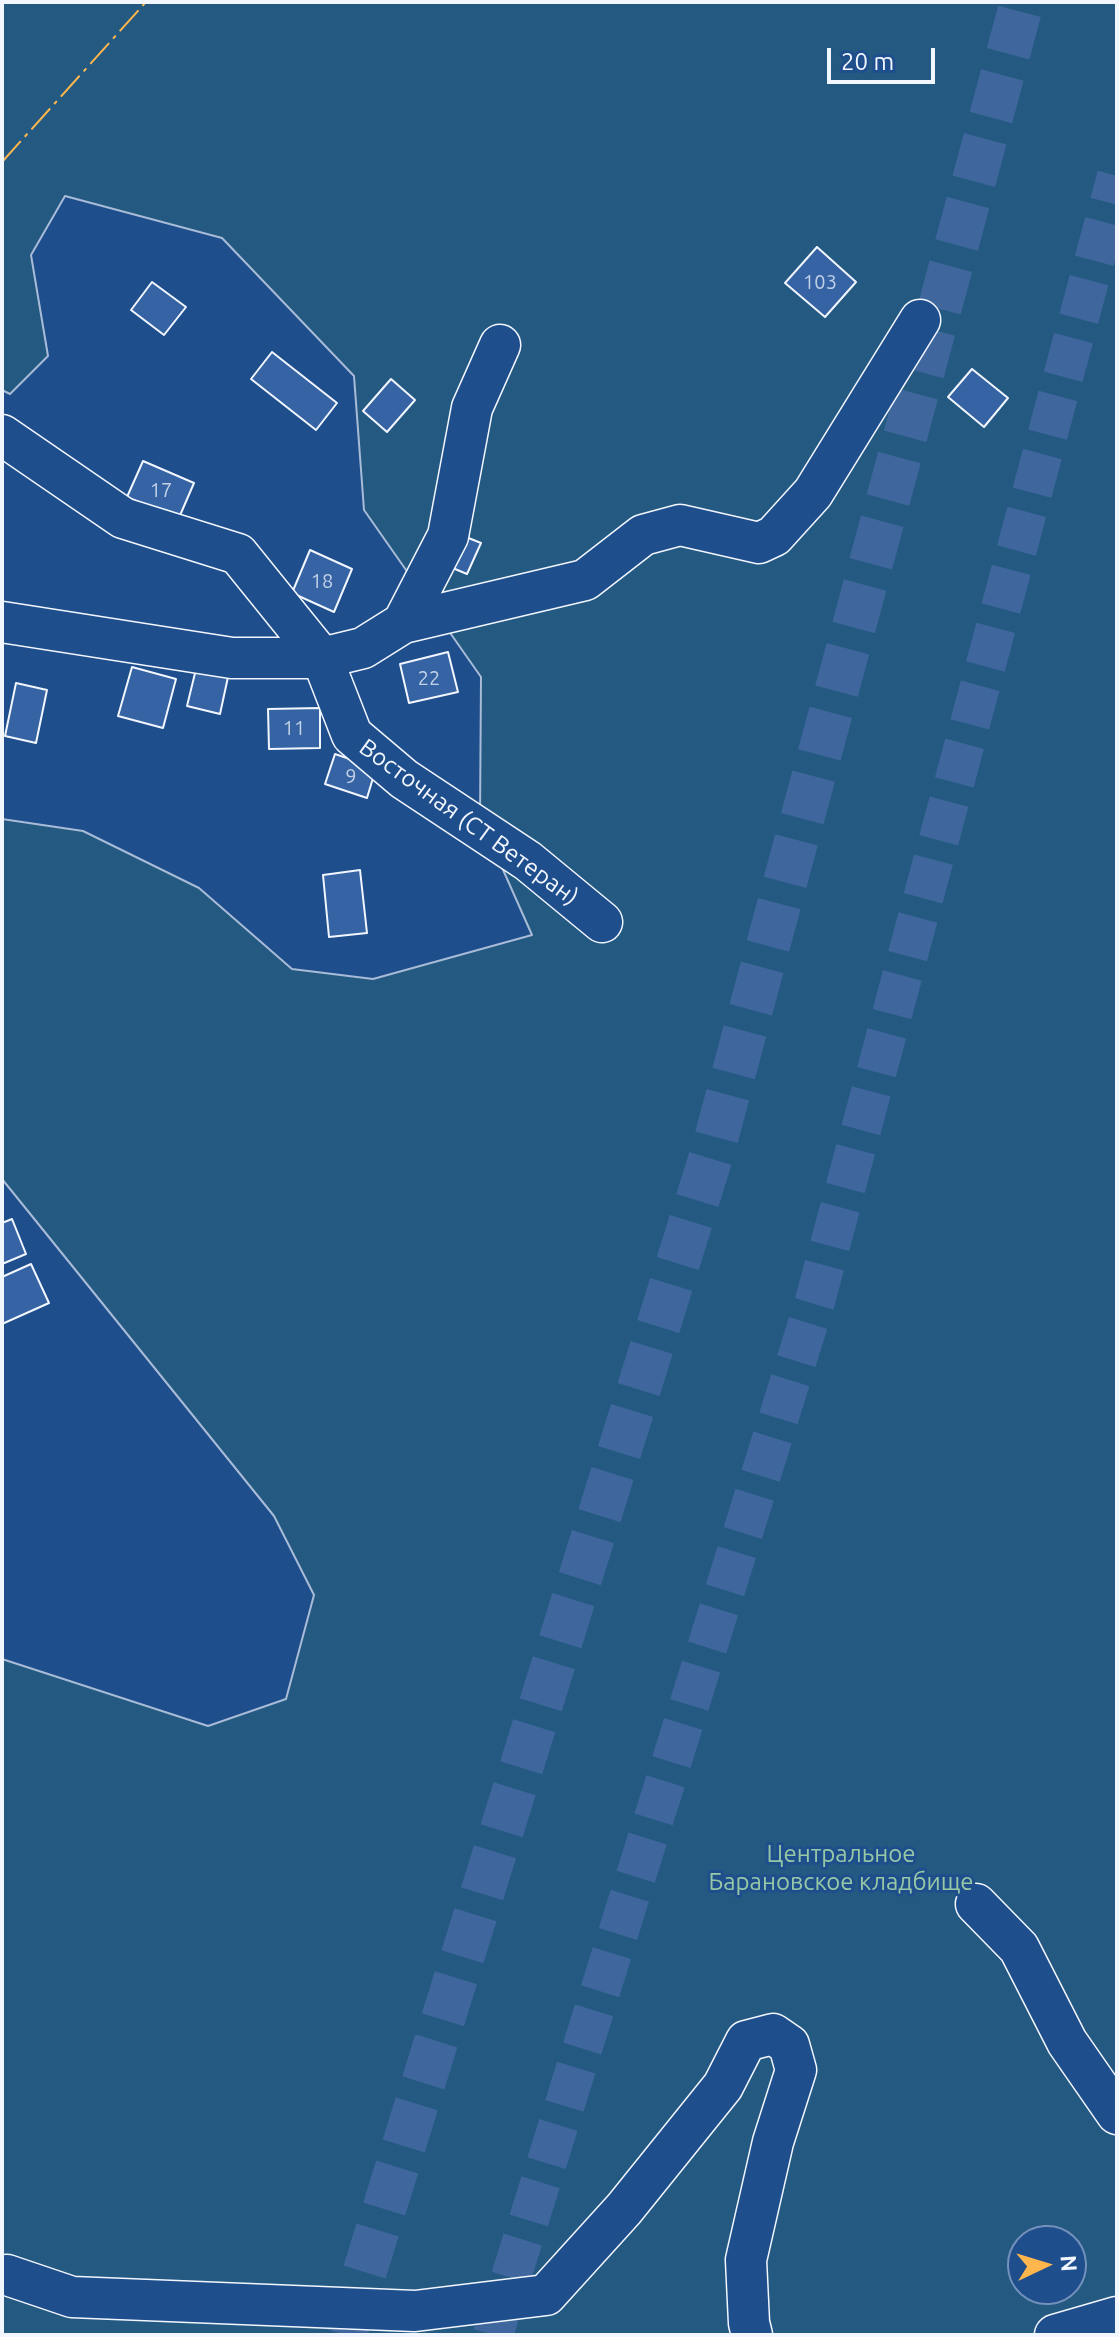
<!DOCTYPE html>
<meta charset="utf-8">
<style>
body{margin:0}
#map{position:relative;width:1119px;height:2337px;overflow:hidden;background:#1f4e8c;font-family:Ubuntu,sans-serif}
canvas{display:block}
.frame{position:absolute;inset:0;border:4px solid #f2f6ff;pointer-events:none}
.north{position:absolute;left:1007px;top:2225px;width:80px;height:80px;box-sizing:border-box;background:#1f4e8c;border:2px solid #7391ba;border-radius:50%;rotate:86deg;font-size:22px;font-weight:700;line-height:32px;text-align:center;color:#f2f6ff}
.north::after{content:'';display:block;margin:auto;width:28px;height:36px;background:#ffb74d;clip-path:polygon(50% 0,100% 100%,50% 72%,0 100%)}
.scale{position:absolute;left:827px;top:48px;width:108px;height:36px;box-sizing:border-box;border:4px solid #f2f6ff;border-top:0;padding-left:10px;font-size:24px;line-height:28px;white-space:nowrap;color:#f2f6ff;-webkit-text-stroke:6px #1f4e8c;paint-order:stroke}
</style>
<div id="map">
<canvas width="1119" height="2337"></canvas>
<div class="frame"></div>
<div class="north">N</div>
<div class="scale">20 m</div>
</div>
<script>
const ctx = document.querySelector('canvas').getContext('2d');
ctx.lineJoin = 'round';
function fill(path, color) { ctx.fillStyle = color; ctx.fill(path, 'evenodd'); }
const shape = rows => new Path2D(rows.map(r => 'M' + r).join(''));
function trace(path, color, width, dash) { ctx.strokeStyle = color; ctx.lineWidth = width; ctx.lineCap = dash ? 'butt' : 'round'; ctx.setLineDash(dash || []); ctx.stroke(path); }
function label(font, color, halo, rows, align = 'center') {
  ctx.font = font + ' Ubuntu,sans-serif'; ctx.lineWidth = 6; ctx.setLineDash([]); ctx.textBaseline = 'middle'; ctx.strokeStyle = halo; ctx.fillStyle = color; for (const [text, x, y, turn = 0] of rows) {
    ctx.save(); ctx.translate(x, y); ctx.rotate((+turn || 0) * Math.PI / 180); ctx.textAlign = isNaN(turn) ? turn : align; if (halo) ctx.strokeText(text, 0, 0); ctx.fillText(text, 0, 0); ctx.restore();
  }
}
const green = shape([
 [2,2,1117,2,1117,2335,2,2335,2,1659,208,1726,286,1699,314,1595,274,1516,2,1179,2,819,83,831,199,888,292,969,373,979,532,935,480,818,481,677,364,510,354,376,222,238,65,196,31,255,48,356,10,394,2,390,2,2],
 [1023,2241,1071,2241,1071,2289,1023,2289,1023,2241]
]);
fill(green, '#245a82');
trace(green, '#a8bbd7', 2);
const building = shape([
 [817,247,856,282,825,317,785,283,817,247],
 [152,282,186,307,164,335,131,310,152,282],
 [272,352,337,403,316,430,251,379,272,352],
 [972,369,1008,398,984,427,948,397,972,369],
 [391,379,415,400,387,432,363,411,391,379],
 [143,461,194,483,178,520,127,497,143,461],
 [456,533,481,543,467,574,443,564,456,533],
 [310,550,352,569,334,612,292,593,310,550],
 [448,652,458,692,409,703,400,664,448,652],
 [132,667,176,679,163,728,118,716,132,667],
 [196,669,228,677,220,714,187,706,196,669],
 [16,683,47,690,36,743,5,736,16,683],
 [320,708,320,748,269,749,268,709,320,708],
 [335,754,376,768,367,798,325,784,335,754],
 [360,870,367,933,329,937,323,875,360,870],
 [12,1219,26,1254,2,1264,2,1223,12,1219],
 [31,1264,49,1303,2,1324,2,1277,31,1264]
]);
fill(building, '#3563a3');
trace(building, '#f2f6ff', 2);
trace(shape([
 [493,2335,815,1301,1117,176]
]), '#3f679d', 40, [40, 20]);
trace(shape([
 [345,2335,713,1150,1022,2]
]), '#3f679d', 44, [44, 22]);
const minor = shape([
 [2,435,123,518,238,554,322,658,363,648,403,623,448,536,472,408,500,345],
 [2,622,232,658,322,658,352,735,404,779,528,861,602,922],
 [403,623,585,580,643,535,680,525,759,543,774,536,813,493,920,320],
 [976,1904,1019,1948,1067,2042,1117,2114],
 [7,2275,72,2297,415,2311,546,2295,624,2209,723,2086,746,2041,773,2034,789,2045,796,2070,773,2142,746,2260,749,2323,752,2335],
 [1055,2335,1117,2317]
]);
trace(minor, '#f2f6ff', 43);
trace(minor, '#1f4e8c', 40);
trace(shape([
 [2,162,146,2]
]), '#ffb74d', 2, [28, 6, 4, 6]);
label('20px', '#c3d1e8', null, [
 ["103",820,282],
 ["17",161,490],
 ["18",322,581],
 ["22",429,678],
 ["11",294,728],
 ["9",351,776]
]);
label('24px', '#f2f6ff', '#1f4e8c', [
 ["Восточная (СТ Ветеран)",469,822,36]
]);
label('24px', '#97c8a6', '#1f4e8c', [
 ["Центральное",841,1854],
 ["Барановское кладбище",841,1882]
]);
</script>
